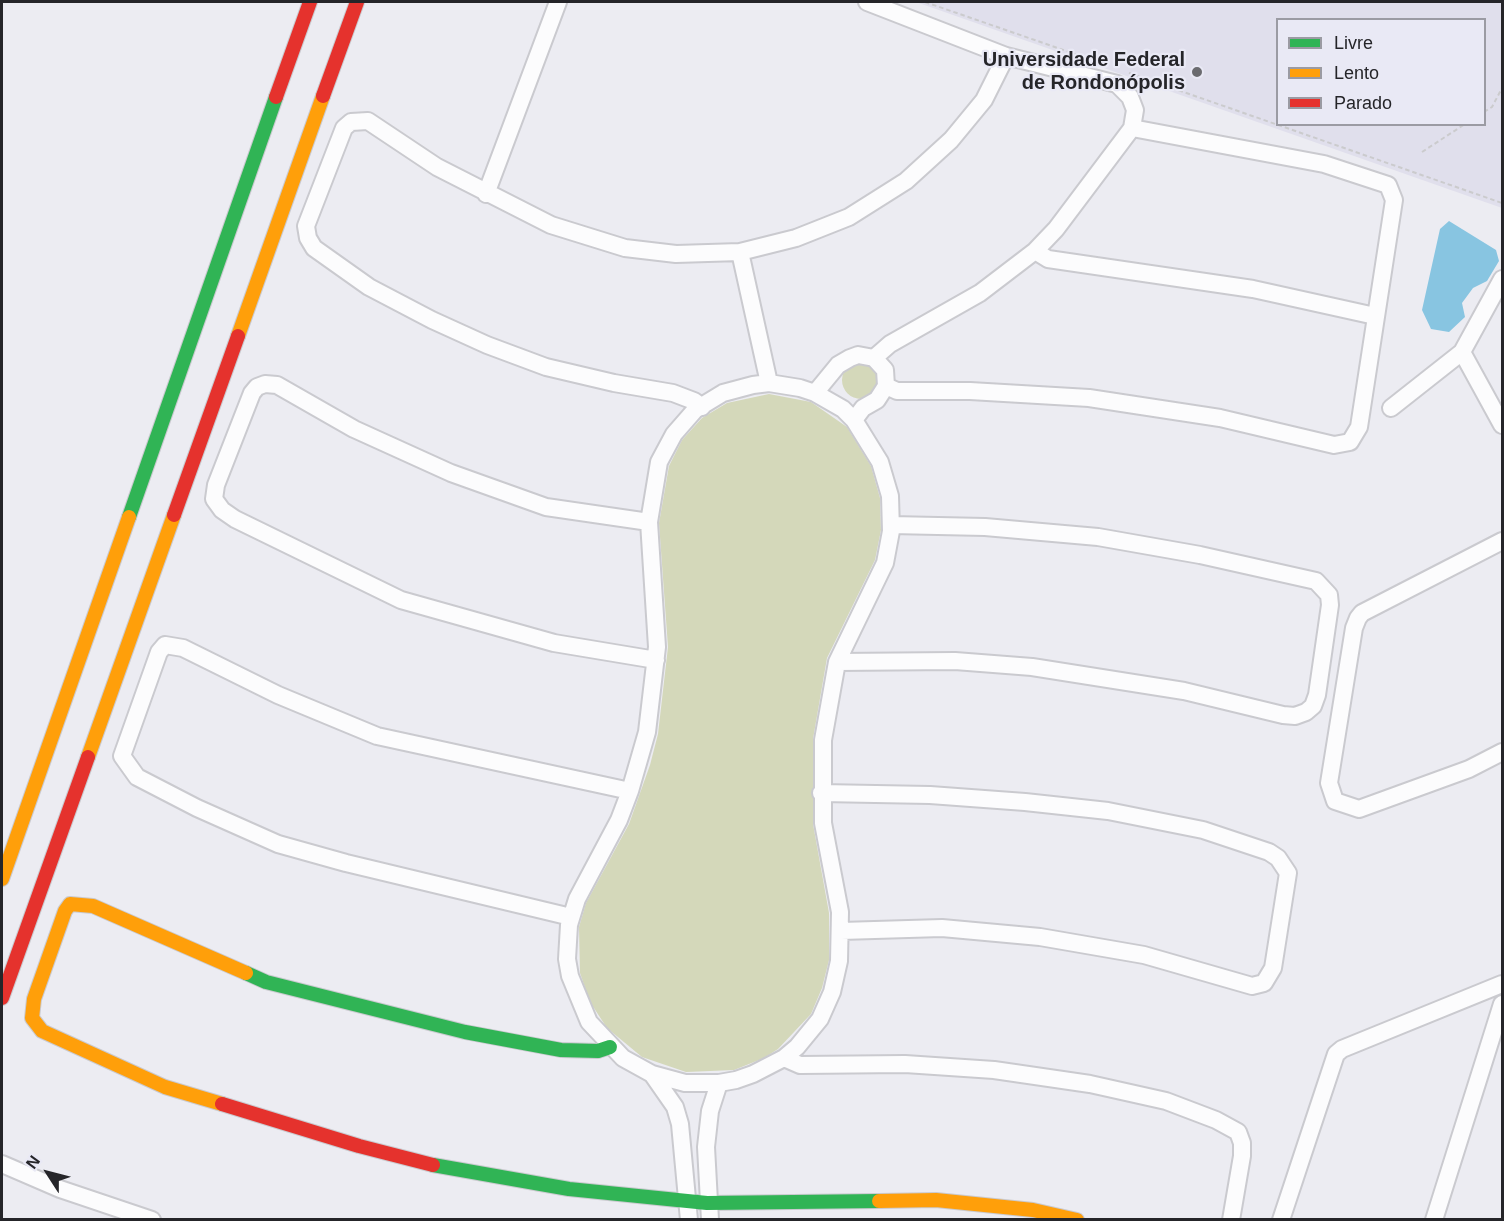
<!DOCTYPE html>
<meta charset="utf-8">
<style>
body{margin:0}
#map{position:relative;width:1504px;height:1221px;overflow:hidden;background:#ececf2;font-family:Arial,sans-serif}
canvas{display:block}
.frame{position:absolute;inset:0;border:3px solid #252529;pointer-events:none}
.legend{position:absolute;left:1276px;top:18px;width:210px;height:108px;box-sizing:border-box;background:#e9e9f5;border:2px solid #9b9ba3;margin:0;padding:8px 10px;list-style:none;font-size:18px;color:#252529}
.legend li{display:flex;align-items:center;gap:12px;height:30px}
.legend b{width:30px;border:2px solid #9b9ba3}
.north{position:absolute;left:18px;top:1143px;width:60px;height:60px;-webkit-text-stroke:4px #e9e9f5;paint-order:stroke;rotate:306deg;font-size:16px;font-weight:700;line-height:24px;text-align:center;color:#252529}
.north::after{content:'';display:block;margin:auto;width:21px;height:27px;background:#252529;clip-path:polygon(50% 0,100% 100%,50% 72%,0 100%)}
</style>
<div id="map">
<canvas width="1504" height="1221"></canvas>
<div class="frame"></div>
<ul class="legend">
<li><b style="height:8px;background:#30b455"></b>Livre</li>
<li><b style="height:8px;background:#ff9f0a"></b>Lento</li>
<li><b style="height:8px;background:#e5322d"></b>Parado</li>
</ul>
<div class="north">N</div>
</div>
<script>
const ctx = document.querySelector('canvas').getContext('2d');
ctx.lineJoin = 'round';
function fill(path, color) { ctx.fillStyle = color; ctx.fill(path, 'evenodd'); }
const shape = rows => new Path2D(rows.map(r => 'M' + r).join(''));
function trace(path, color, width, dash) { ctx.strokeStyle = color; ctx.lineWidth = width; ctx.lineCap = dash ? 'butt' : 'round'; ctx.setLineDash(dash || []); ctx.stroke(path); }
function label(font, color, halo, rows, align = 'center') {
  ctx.font = font + ' Arial,sans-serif'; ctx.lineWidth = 4.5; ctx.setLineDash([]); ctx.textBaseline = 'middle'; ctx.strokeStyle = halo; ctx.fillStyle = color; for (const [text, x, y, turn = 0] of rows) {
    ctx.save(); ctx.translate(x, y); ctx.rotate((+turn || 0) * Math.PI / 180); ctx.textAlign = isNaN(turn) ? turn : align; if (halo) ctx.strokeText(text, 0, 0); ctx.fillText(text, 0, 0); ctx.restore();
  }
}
fill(shape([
 [916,2,1502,2,1502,208],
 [1278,20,1484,20,1484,124,1278,124]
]), '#e0dfec');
fill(shape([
 '842 380a19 19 0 1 1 38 0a19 19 0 1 1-38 0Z',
 [769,394,811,402,847,427,871,466,880,498,881,530,875,560,827,658,813,739,813,824,829,913,829,960,822,988,811,1014,778,1049,764,1058,734,1070,686,1072,642,1057,607,1028,590,1002,580,973,579,927,586,903,629,824,650,765,658,734,668,647,659,523,669,466,682,440,702,418,727,403]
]), '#d4d8ba');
fill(shape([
 [1449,221,1496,250,1499,261,1487,281,1473,288,1462,303,1465,317,1449,332,1431,329,1422,310,1440,229]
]), '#88c5e1');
const street = shape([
 [867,2,1006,56,1117,84,1130,97,1135,110,1132,128,1056,229,1035,251,980,293,890,344,874,358],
 [486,194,558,2],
 [1035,251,1048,259,1253,289,1375,316],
 [740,252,769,383],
 [1462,352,1502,425],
 [769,383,800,388,815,393,843,409,854,420,880,462,890,496,891,531,885,563,837,662,823,740,823,823,840,912,839,961,832,992,820,1019,797,1047,784,1058,753,1074,736,1080,719,1083,685,1083,652,1074,623,1058,589,1022,570,976,567,959,569,925,577,899,619,820,630,791,647,732,657,647,649,522,659,462,674,434,695,410,723,393,753,385,769,383],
 [886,386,897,391,970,391,1089,398,1220,418,1334,445,1350,442,1359,427,1394,200,1388,185,1324,164,1132,128],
 [815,393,838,365,850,358,858,355,874,358,885,370,886,386,877,400,863,408,854,420],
 [702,407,694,401,673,393,614,383,546,367,487,345,432,320,369,287,314,248,308,238,306,226,344,128,351,122,368,121,437,167,551,225,625,248,676,254,740,252,796,238,849,217,906,181,951,140,984,100,1006,56],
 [1391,408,1462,352,1502,279],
 [649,522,546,507,451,473,354,429,277,385,265,384,257,387,252,393,216,485,214,499,222,510,235,519,401,600,554,643,656,660],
 [1502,541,1362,613,1358,618,1354,628,1329,783,1335,801,1359,809,1469,769,1502,752],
 [837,662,955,661,1032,667,1184,691,1283,715,1295,716,1306,712,1313,706,1317,695,1330,605,1329,595,1316,581,1200,555,1098,537,985,527,891,525],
 [821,793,930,795,1025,802,1108,811,1203,830,1269,852,1278,858,1288,873,1273,968,1264,983,1252,986,1144,955,1040,937,942,928,841,931],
 [571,917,346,863,278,844,197,808,137,777,122,756,159,652,165,645,183,648,278,695,377,736,630,791],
 [784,1058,800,1065,905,1064,994,1070,1090,1084,1166,1101,1216,1120,1238,1132,1242,1143,1242,1156,1231,1220],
 [652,1074,675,1107,680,1124,689,1220],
 [2,1164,60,1189,152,1220],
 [710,1220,706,1147,710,1111,719,1083],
 [1281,1220,1336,1054,1342,1049,1502,984],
 [1434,1220,1502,1004]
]);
const fast = shape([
 [129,517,276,97],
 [246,973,266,982,465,1032,561,1050,598,1051,610,1047],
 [433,1165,569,1189,707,1203,879,1201]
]);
const slow = shape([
 [238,336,323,96],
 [88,757,174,515],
 [2,879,129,517],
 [222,1104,165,1087,42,1031,32,1018,34,999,65,911,70,904,93,906,246,973],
 [879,1201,936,1200,1033,1210,1077,1220]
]);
const jam = shape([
 [323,96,357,2],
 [276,97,310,2],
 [174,515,238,336],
 [2,998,88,757],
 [222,1104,359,1146,433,1165]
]);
trace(street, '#cacacf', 20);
trace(fast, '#cacacf', 16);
trace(slow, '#cacacf', 16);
trace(jam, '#cacacf', 16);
trace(shape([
 [925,2,1101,63],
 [1129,73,1502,203],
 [1484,112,1492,107,1502,88],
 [1422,152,1465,124]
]), '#cbcbcd', 2, [4.5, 3]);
trace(street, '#fcfcfd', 16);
trace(fast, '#30b455', 14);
trace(slow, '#ff9f0a', 14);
trace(jam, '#e5322d', 14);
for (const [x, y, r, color] of [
 [1197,72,6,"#6b6b6f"]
]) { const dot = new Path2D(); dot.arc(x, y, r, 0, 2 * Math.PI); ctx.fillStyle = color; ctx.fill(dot); trace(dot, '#e9e9f5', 2); }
label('bold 20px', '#252529', '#e9e9f5', [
 ["Universidade Federal",1185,60],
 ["de Rondonópolis",1185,83]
], 'right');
</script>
